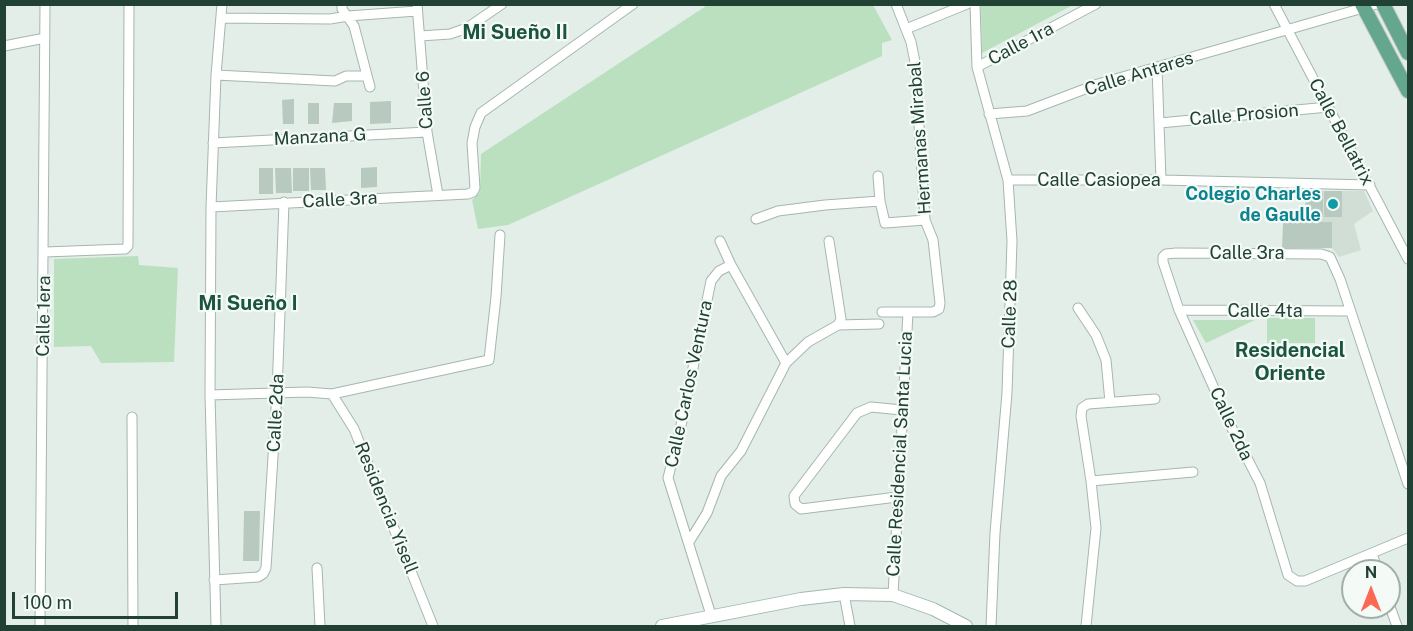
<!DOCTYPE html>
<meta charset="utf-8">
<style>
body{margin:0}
#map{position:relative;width:1413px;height:631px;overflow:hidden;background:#e3eee8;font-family:"Public Sans",sans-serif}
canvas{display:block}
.frame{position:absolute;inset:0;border:6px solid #214134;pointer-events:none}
.north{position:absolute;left:1341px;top:559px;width:60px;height:60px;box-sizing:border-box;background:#f4faf6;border:2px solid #a0b0a8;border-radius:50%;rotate:0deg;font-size:16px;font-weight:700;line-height:24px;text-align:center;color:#214134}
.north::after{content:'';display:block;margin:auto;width:21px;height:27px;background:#fb6953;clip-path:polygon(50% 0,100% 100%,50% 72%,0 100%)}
.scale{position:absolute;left:12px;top:592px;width:166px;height:27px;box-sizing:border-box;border:3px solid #214134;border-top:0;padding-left:8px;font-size:18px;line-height:21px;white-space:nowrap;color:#214134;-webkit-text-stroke:4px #f4faf6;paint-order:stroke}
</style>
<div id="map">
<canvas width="1413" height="631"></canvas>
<div class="frame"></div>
<div class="north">N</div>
<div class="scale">100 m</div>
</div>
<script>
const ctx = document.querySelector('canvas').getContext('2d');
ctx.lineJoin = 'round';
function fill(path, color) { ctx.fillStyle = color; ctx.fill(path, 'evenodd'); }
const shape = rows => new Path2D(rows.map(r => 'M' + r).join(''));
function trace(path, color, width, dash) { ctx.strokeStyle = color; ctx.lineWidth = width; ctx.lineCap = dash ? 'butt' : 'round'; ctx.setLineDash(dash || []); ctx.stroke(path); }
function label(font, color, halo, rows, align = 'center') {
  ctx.font = font + ' "Public Sans",sans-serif'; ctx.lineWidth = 4.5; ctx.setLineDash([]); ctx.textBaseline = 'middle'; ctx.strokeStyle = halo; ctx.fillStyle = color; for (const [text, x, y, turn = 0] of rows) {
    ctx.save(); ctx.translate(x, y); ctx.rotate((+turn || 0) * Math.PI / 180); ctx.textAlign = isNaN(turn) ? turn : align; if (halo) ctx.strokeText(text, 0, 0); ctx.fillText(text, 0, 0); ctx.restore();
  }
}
fill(shape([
 [1306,191,1364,191,1373,211,1354,224,1361,250,1339,257,1332,248,1283,248,1283,222,1305,222]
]), '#d1ded6');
fill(shape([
 [709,4,873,5,892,40,882,43,882,56,508,225,478,229,472,200,480,192,481,154],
 [981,4,1073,4,1073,5,982,53],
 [138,256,139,265,178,268,174,362,101,363,91,346,54,347,54,259],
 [1267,318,1315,318,1315,343,1267,343],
 [1193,320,1255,320,1206,343]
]), '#bae0c0');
fill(shape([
 [294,99,294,124,283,124,282,100],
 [391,101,391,123,370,124,370,102],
 [308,103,319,103,319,124,308,124],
 [334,103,352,103,352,121,332,123],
 [377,167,377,187,361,188,361,168],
 [259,168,273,168,273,194,259,194],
 [275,168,291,168,292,193,276,193],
 [293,168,309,168,309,191,293,191],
 [310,168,325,168,326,190,311,190],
 [1306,191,1323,191,1323,217,1305,217],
 [1324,191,1342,191,1342,217,1324,217],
 [1283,222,1332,222,1332,248,1282,248],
 [244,511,260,511,259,561,243,561]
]), '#b8c9c0');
const street = shape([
 [342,4,342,9,354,26,370,87],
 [417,4,427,132,438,195],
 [975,4,977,67,1008,180,1012,241,1007,393,995,533,991,626],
 [1274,4,1408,259],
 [221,18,330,19,348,16,417,11],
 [906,29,967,4],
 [420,36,450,34,467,28,502,4],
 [4,46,45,38],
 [977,67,1096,4],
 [1157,67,1161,180],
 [216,75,335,81,346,76,367,76],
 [989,114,1027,111,1098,84,1377,4],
 [1160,123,1328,107],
 [213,143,427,132],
 [878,176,880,201,885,223,925,220],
 [1008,180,1161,180,1370,185],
 [211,207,468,194,473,192,475,188,472,143,475,127,481,113,633,4],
 [756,219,778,211,825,205,880,201],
 [720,241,731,265,786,363],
 [829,241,841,319,838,325],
 [45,252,125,249,128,246,129,4],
 [1078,308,1096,335,1106,360,1110,402],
 [1179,310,1350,311],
 [882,312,933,312,939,309,940,303,933,240,925,220,915,62,911,42,896,4],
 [332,394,354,429,433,626],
 [210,395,307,392,332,394,489,360,496,297,500,235],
 [132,417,133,626],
 [1091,481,1193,472],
 [1408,484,1340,279,1330,257,1321,254,1176,253,1166,254,1163,257,1163,262,1179,310,1235,435,1260,483,1288,575,1297,581,1305,581,1408,538],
 [897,497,801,509,795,504,794,496,857,413,871,407,902,410],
 [689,542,707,513,721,476,741,451,786,363,808,342,838,325,879,324],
 [1372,554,1378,571],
 [317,568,320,626],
 [214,580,258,577,263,574,266,568,277,393,284,202],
 [844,594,850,626],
 [893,595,908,312],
 [1389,604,1397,626],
 [711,615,668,478,682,421,711,281,719,271,731,265],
 [40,626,45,4],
 [216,626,210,395,211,207,216,75,222,4],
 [1086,626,1096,528,1091,481,1081,416,1082,408,1088,404,1155,399]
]);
const secondary = shape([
 [662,626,801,599,844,594,893,595,933,609,966,626]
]);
const primary = shape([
 [1362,4,1408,91],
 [1383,4,1408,53]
]);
trace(street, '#a5b7ae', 11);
trace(secondary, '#a0baae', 14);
trace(primary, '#c1cac6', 16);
trace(street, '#fff', 9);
trace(secondary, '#fff', 12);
trace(primary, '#64a68e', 14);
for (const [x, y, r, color] of [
 [1333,204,6,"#0f9aa8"]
]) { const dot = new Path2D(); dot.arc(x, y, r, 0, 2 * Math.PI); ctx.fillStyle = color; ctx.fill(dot); trace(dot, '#f4faf6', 2); }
label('18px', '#214134', '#f4faf6', [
 ["Calle 1ra",1021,44,-28],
 ["Calle Antares",1139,74,-17],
 ["Calle 6",425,100,-94],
 ["Calle Prosion",1244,115,-5],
 ["Calle Bellatrix",1341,132,62],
 ["Manzana G",320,137,-3],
 ["Hermanas Mirabal",920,138,-94],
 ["Calle Casiopea",1099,180],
 ["Calle 3ra",340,200,-3],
 ["Calle 3ra",1247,253],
 ["Calle 4ta",1265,311],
 ["Calle 28",1010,314,-88],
 ["Calle 1era",44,316,-89],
 ["Calle Carlos Ventura",689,384,-78],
 ["Calle 2da",276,413,-87],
 ["Calle 2da",1231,424,65],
 ["Calle Residencial Santa Lucia",900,454,-87],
 ["Residencia Yisell",386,508,68]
]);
label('bold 18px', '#0d838f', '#f4faf6', [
 ["Colegio Charles",1321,194],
 ["de Gaulle",1321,215]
], 'right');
label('bold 20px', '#1b5440', '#f4faf6', [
 ["Mi Sueño II",515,33],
 ["Mi Sueño I",248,304],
 ["Residencial",1290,351],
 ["Oriente",1290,374]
]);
</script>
